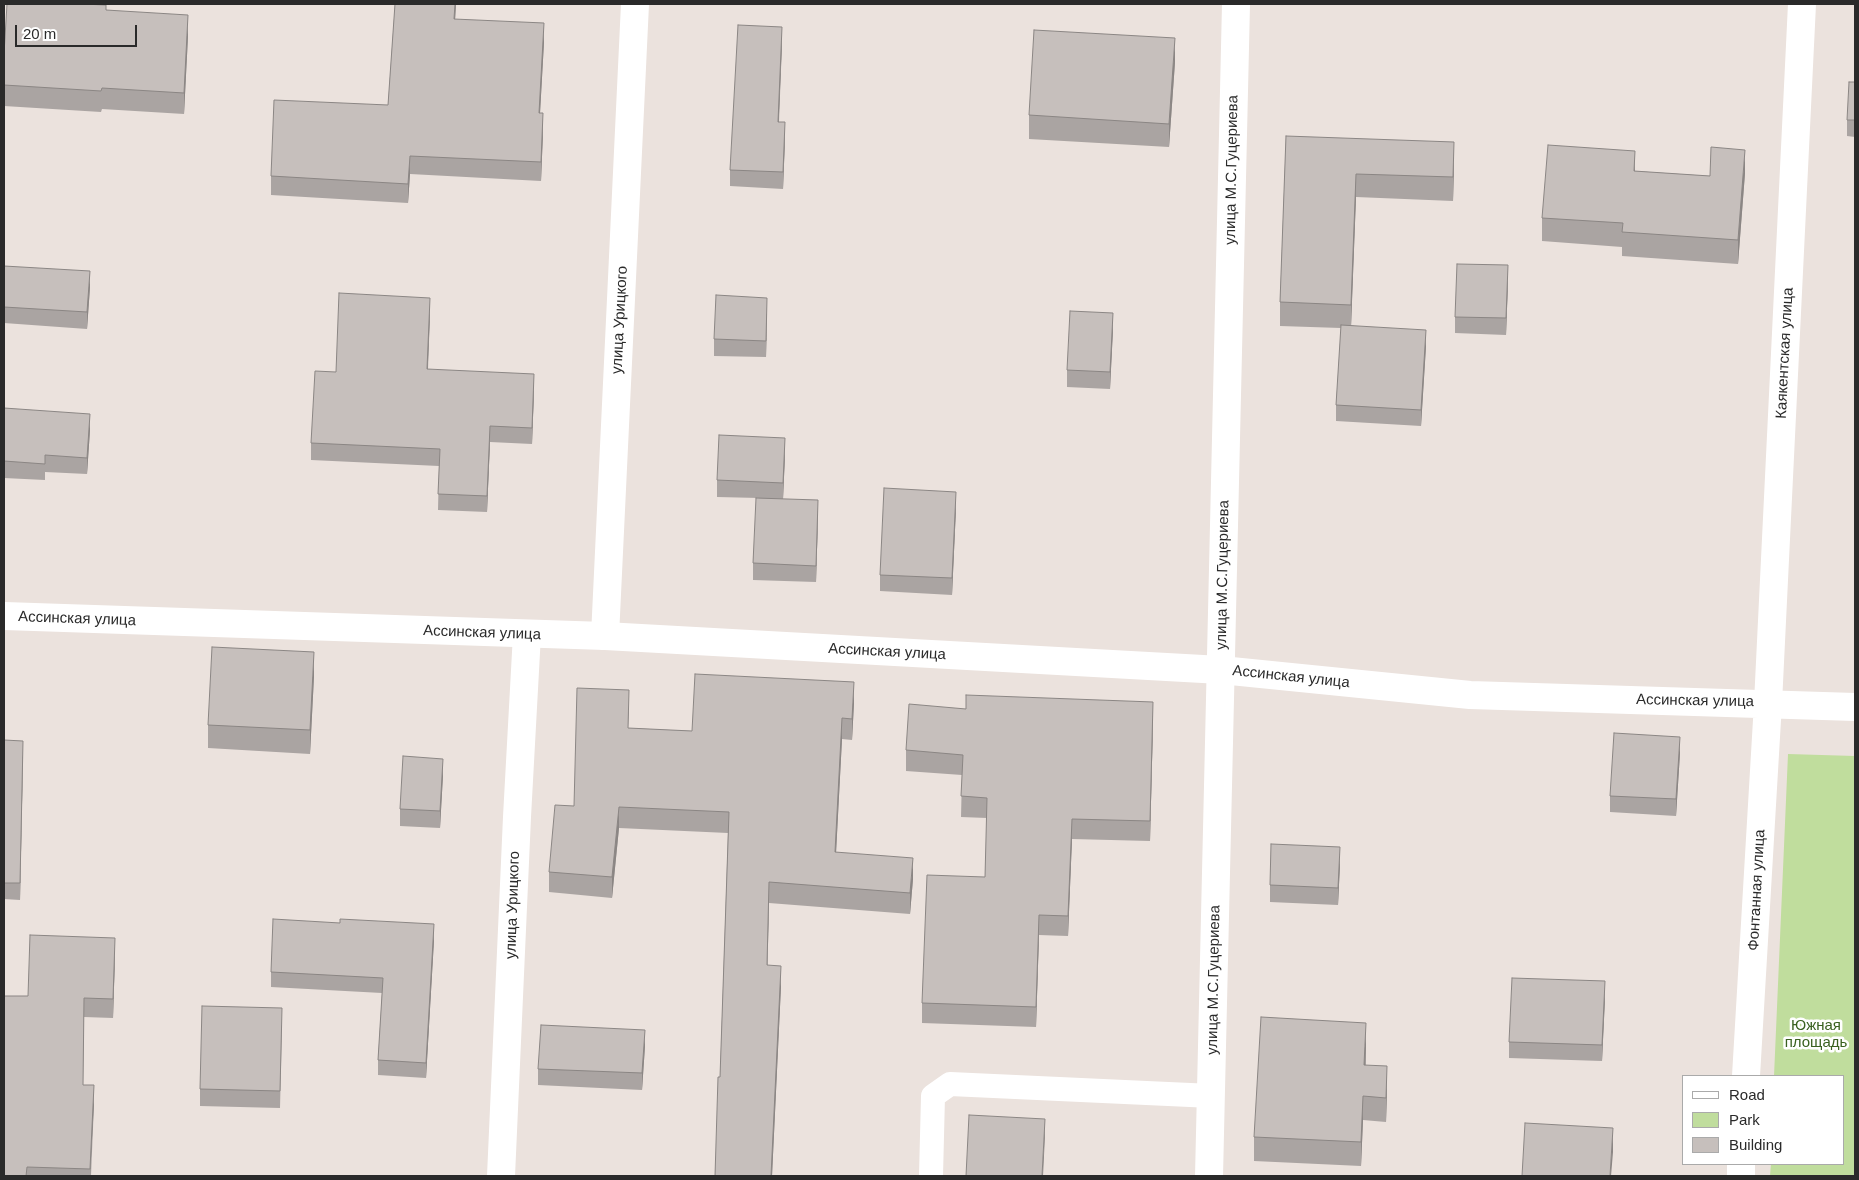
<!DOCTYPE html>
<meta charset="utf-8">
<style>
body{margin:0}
#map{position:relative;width:1859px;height:1180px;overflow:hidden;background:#ebe2dd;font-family:Arial,sans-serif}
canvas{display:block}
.frame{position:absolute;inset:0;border:5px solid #2a2a2a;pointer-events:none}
.legend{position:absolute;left:1682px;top:1075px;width:162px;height:90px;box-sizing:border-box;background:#fff;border:1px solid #aaa;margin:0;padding:6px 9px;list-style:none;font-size:15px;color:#2a2a2a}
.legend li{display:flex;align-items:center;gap:10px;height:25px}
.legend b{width:25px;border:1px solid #aaa}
.scale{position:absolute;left:15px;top:25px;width:122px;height:22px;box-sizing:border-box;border:2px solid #2a2a2a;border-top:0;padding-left:6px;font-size:15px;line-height:18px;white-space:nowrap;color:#2a2a2a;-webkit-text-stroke:4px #fff;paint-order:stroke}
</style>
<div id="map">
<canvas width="1859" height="1180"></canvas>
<div class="frame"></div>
<ul class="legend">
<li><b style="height:6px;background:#fff"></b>Road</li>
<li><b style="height:14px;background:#c0dd9d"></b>Park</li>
<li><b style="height:14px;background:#c6bfbc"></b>Building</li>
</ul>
<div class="scale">20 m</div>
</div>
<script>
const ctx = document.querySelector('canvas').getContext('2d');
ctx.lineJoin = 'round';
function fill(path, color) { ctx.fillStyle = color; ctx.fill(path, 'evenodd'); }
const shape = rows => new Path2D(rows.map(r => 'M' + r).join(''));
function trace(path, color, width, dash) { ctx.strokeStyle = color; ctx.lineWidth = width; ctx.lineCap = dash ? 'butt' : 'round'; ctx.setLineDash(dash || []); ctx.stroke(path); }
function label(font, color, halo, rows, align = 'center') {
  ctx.font = font + ' Arial,sans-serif'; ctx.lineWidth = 5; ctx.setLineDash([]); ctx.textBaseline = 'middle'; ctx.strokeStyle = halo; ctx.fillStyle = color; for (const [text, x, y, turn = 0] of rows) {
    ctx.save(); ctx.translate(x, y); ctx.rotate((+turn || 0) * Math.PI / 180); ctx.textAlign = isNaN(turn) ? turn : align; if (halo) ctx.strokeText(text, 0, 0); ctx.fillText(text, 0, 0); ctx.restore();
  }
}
fill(shape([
 [1788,754,1855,756,1855,1176,1770,1176,1771,1164,1843,1164,1843,1076,1774,1076]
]), '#c0dd9d');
trace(shape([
 [931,1176,933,1096,950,1084,1212,1096]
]), '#fff', 24);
trace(shape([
 [605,636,635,4],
 [1768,703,1802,4],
 [501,1176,517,817,527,634],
 [1209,1176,1236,4]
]), '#fff', 28);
trace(shape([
 [4,616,605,636,1221,670,1470,695,1855,707],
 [1746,1076,1768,703],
 [1741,1176,1741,1164]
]), '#fff', 28);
fill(shape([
 [395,4,456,4,455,19,544,42,540,113,543,132,541,181,410,174,408,203,271,195,271,176,388,105],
 [106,10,188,36,184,114,102,109,101,112,4,106,4,54],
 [782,43,779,122,785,139,783,189,730,186,730,170],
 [1175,62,1169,147,1029,139,1029,115],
 [1855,82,1855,137,1847,136,1847,120],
 [1286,136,1454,165,1453,201,1356,197,1351,325,1426,346,1421,426,1336,421,1336,405,1341,328,1280,326,1280,302],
 [1635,171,1710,176,1745,173,1738,264,1622,256,1622,247,1542,241,1542,218],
 [4,266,90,287,87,329,4,323],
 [1508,282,1506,335,1455,333,1455,317],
 [430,314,428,369,534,391,532,444,490,442,487,512,438,510,439,466,311,460,311,443,336,372],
 [767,314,766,357,714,356,714,339],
 [1113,329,1110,389,1067,387,1067,370],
 [4,408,90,430,87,474,45,472,45,480,4,478],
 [785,455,783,499,818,517,816,582,753,580,753,563,759,498,717,497,717,480],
 [956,508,952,595,880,591,880,575],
 [314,676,310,754,208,748,208,725],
 [854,703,852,740,842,739,836,852,913,879,910,914,769,903,767,965,781,986,772,1176,715,1176,720,1077,728,833,619,828,612,898,549,892,549,872,574,806,629,711,628,728,692,731],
 [966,709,1153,723,1150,841,1072,839,1068,936,1039,935,1036,1027,922,1023,922,1003,985,877,987,818,961,817,962,775,906,771,906,750],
 [4,740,23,757,20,900,4,899],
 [1680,753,1676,816,1610,812,1610,796],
 [443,775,440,828,400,826,400,809],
 [1340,864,1338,905,1270,902,1270,885],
 [340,923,434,940,426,1078,378,1075,378,1060,382,993,271,987,271,972],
 [115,956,113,1018,84,1017,83,1085,94,1104,91,1176,4,1176,28,996],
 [1605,998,1602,1061,1509,1058,1509,1042],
 [282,1025,280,1108,200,1106,200,1089],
 [645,1046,642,1090,538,1085,538,1069],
 [1366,1046,1366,1065,1387,1090,1386,1122,1363,1120,1361,1166,1254,1161,1254,1137]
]), '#aaa4a2');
fill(shape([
 [455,4,456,4,454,38,454,19],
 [188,15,188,36,184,114,184,93],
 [544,23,544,42,539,131,539,113],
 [782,27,782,43,778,138,778,122],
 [1175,38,1175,62,1169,147,1169,124],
 [543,113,543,132,541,181,541,162],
 [785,122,785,139,783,189,783,172],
 [1454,142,1454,165,1453,201,1453,177],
 [1745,150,1745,173,1738,264,1738,240],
 [1635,151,1635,175,1634,171],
 [410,156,410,174,408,203,408,184],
 [1356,174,1356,197,1351,328,1351,305],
 [1508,265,1508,282,1506,335,1506,318],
 [90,271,90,287,87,329,87,312],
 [430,298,430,314,427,386,427,369],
 [767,298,767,314,766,357,766,341],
 [1113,313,1113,329,1110,389,1110,372],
 [1426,330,1426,346,1421,426,1421,410],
 [534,374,534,391,532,444,532,428],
 [90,414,90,430,87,474,87,458],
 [490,426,490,442,487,512,487,496],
 [785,438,785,455,783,499,783,483],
 [956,492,956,508,952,595,952,578],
 [818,500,818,517,816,582,816,566],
 [314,652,314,676,310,754,310,730],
 [854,682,854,703,852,740,852,719],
 [1153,702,1153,723,1150,841,1150,821],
 [842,718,842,739,835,873,835,852],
 [1680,737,1680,753,1676,816,1676,799],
 [23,741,23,757,20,900,20,883],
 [443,759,443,775,440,828,440,811],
 [619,807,619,828,612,898,612,877],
 [1072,819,1072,839,1068,936,1068,916],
 [1340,847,1340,864,1338,905,1338,888],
 [913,858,913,879,910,914,910,893],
 [769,882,769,903,767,986,767,965],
 [1039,915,1039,935,1036,1027,1036,1007],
 [434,924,434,940,426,1078,426,1063],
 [115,938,115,956,113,1018,113,999],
 [781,966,781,986,772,1176,771,1176],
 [1605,981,1605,998,1602,1061,1602,1045],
 [1366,1023,1366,1046,1364,1089,1364,1065],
 [645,1030,645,1046,642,1090,642,1073],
 [1387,1066,1387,1090,1386,1122,1386,1098],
 [94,1085,94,1104,90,1176,90,1169],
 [1363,1096,1363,1120,1361,1166,1361,1142],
 [1045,1119,1045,1135,1043,1176,1042,1176],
 [1613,1128,1613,1152,1611,1176,1610,1176]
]), '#8b8684');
const building = shape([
 [7,4,82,4,106,5,106,10,188,15,184,93,102,88,101,91,4,85,4,54,7,4],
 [395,4,455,4,454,19,544,23,539,113,543,113,541,162,410,156,408,184,271,176,274,100,388,105,395,4],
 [738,25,782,27,778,122,785,122,783,172,730,170,738,25],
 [1034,30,1175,38,1169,124,1029,115,1034,30],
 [1849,82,1855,82,1855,120,1847,120,1849,82],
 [1286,136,1454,142,1453,177,1356,174,1351,305,1280,302,1286,136],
 [1548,145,1635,151,1634,171,1710,176,1711,147,1745,150,1738,240,1622,232,1623,223,1542,218,1548,145],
 [1457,264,1508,265,1506,318,1455,317,1457,264],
 [4,266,90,271,87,312,4,307,4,266],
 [339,293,430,298,427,369,534,374,532,428,490,426,487,496,438,494,440,449,311,443,315,371,336,372,339,293],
 [716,295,767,298,766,341,714,339,716,295],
 [1070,311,1113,313,1110,372,1067,370,1070,311],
 [1341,325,1426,330,1421,410,1336,405,1341,325],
 [4,408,90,414,87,458,45,455,45,464,4,461,4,408],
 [719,435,785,438,783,483,717,480,719,435],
 [884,488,956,492,952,578,880,575,884,488],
 [756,498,818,500,816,566,753,563,756,498],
 [212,647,314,652,310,730,208,725,212,647],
 [695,674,854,682,852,719,842,718,835,852,913,858,910,893,769,882,767,965,781,966,771,1176,715,1176,718,1077,720,1077,729,812,619,807,612,877,549,872,555,805,574,806,577,688,629,690,628,728,692,731,695,674],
 [966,695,1153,702,1150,821,1072,819,1068,916,1039,915,1036,1007,922,1003,927,875,985,877,987,798,961,796,963,755,906,750,909,704,966,709,966,695],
 [1614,733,1680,737,1676,799,1610,796,1614,733],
 [4,740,23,741,20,883,4,883,4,740],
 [403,756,443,759,440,811,400,809,403,756],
 [1271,844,1340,847,1338,888,1270,885,1271,844],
 [273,919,340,923,340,919,434,924,426,1063,378,1060,383,978,271,972,273,919],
 [30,935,115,938,113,999,84,998,83,1085,94,1085,90,1169,27,1167,26,1176,4,1176,4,996,28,996,30,935],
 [1512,978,1605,981,1602,1045,1509,1042,1512,978],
 [202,1006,282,1008,280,1091,200,1089,202,1006],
 [1261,1017,1366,1023,1364,1065,1387,1066,1386,1098,1363,1096,1361,1142,1254,1137,1261,1017],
 [541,1025,645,1030,642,1073,538,1069,541,1025],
 [969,1115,1045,1119,1042,1176,966,1176,969,1115],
 [1525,1123,1613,1128,1610,1176,1522,1176,1525,1123]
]);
fill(building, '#c6bfbc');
trace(building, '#8b8684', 1);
label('15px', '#2a2a2a', '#fff', [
 ["улица М.С.Гуцериева",1232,170,-89],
 ["улица Урицкого",620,320,-87],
 ["Каякентская улица",1785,353,-87],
 ["улица М.С.Гуцериева",1223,575,-89],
 ["Ассинская улица",77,619,2],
 ["Ассинская улица",482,633,2],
 ["Ассинская улица",887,652,3],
 ["Ассинская улица",1291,677,6],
 ["Ассинская улица",1695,701,1],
 ["Фонтанная улица",1757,890,-87],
 ["улица Урицкого",513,905,-88],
 ["улица М.С.Гуцериева",1214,980,-89]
]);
label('15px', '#3a6120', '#fff', [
 ["Южная",1816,1026],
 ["площадь",1816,1043]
]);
</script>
